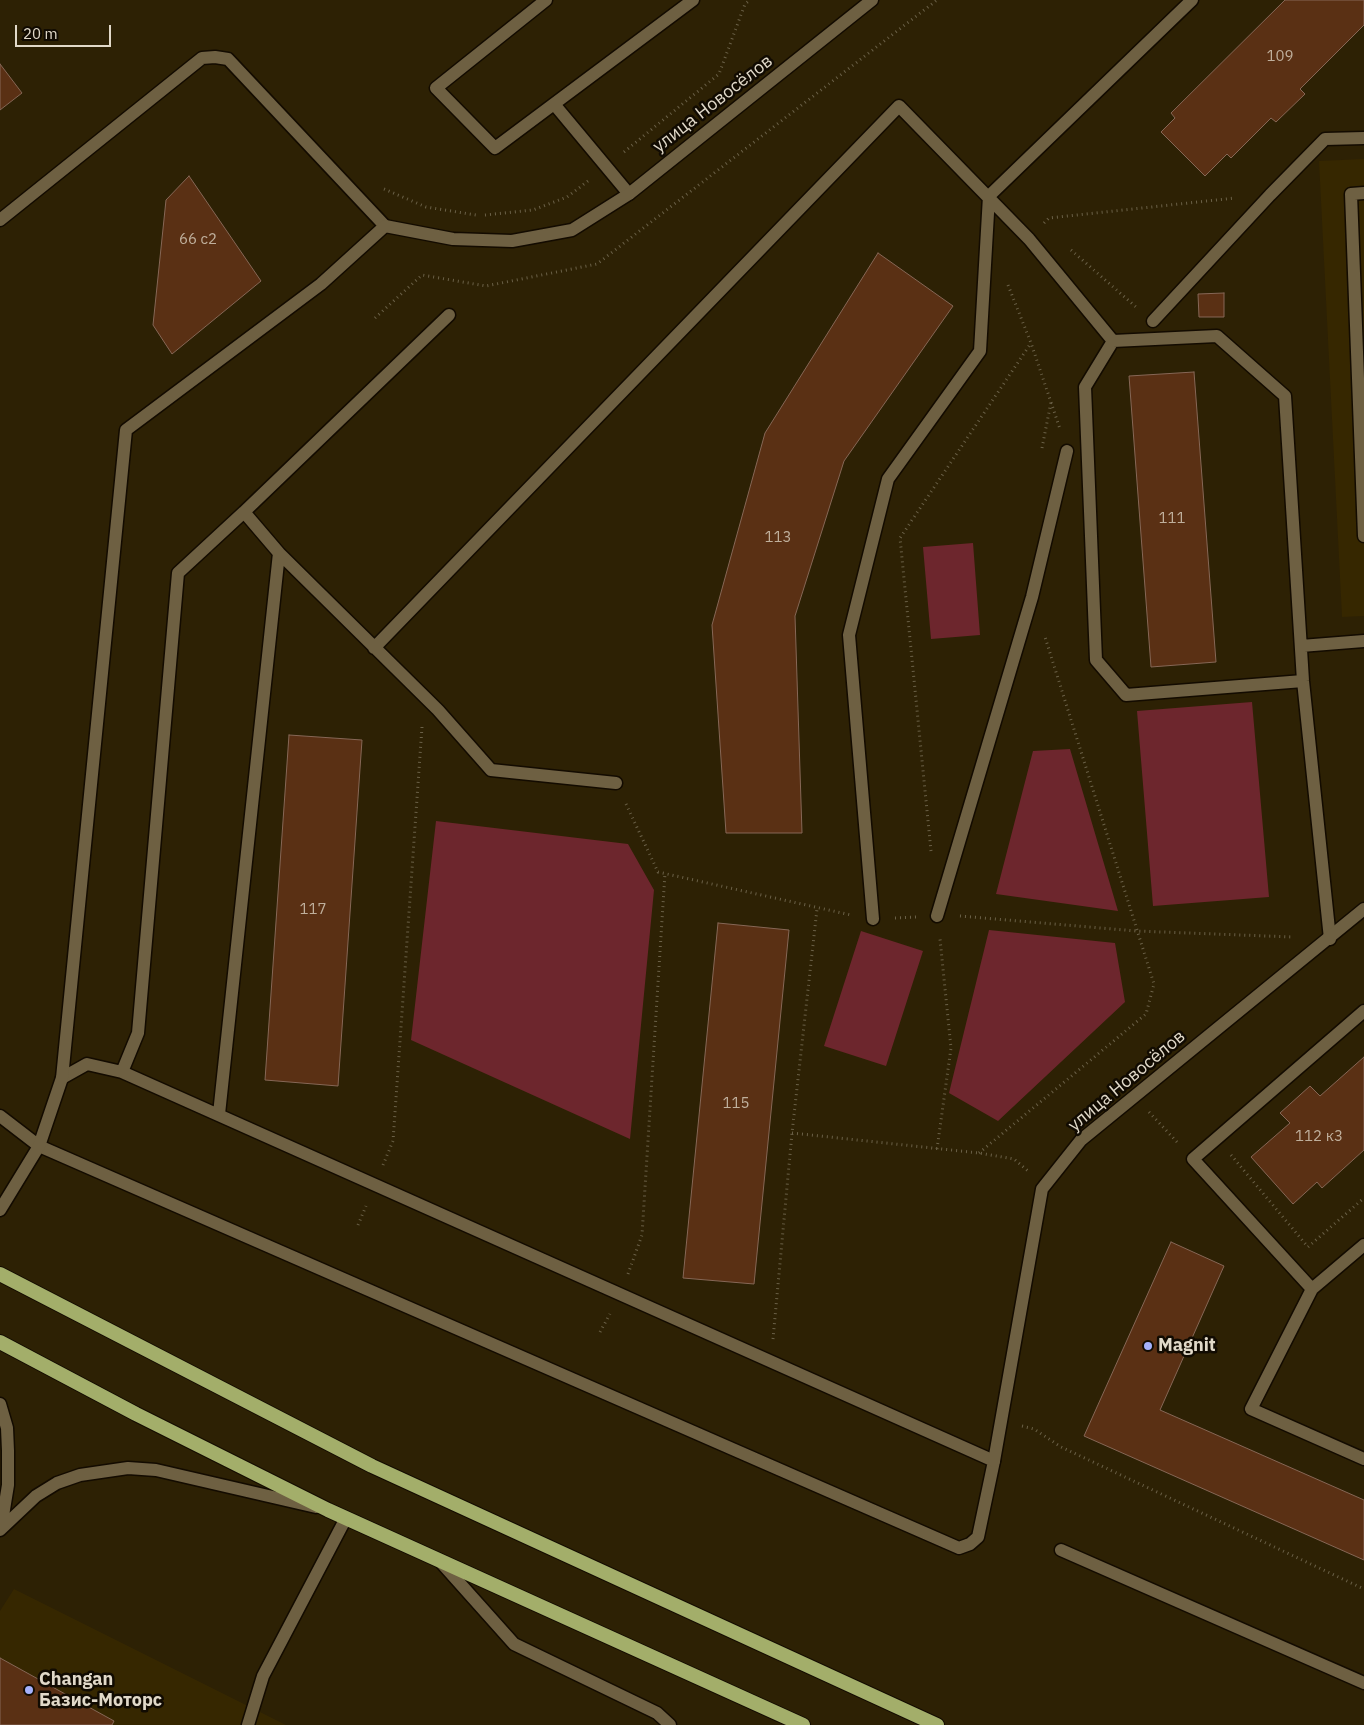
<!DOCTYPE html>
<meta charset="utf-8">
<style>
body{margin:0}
#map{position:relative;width:1364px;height:1725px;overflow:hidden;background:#2d2104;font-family:"IBM Plex Sans",sans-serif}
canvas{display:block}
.scale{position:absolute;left:15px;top:25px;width:96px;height:22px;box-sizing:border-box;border:2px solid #e1d9c9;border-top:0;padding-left:6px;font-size:15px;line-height:18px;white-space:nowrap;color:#e1d9c9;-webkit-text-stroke:4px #110b02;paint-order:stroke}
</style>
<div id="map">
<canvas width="1364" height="1725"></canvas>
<div class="scale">20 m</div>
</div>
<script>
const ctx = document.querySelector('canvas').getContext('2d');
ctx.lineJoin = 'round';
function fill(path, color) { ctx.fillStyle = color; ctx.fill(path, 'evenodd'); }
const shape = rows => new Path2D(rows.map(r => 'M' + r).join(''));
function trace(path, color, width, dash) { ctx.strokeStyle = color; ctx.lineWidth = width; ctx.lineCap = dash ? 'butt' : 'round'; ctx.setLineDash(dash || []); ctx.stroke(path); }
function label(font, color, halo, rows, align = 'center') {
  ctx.font = font + ' "IBM Plex Sans",sans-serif'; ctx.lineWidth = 5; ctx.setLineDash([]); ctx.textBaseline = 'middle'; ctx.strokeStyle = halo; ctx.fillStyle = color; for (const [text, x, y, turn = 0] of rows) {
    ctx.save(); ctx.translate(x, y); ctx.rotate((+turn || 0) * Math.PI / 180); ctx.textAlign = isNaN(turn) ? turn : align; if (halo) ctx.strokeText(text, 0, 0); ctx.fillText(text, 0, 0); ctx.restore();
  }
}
fill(shape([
 [1364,159,1364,616,1342,617,1319,161],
 [14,1589,286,1725,0,1725,0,1611]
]), '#362700');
fill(shape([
 [973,543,980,635,931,639,923,547],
 [1252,702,1269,897,1153,906,1137,711],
 [1070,749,1118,911,996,894,1033,751],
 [436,821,628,844,654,890,630,1139,411,1040],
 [989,930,1115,943,1125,1002,998,1121,949,1093],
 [861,931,923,951,886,1066,824,1046]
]), '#6d262d');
const building = shape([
 [1285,0,1364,0,1364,25,1300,89,1305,94,1276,122,1271,118,1231,158,1227,154,1205,176,1161,132,1175,118,1171,113,1285,0],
 [0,64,22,93,0,110,0,64],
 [189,176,261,281,172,354,153,325,166,200,189,176],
 [878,253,953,306,844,461,795,616,802,833,726,833,712,625,765,433,878,253],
 [1224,293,1224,317,1199,317,1198,294,1224,293],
 [1194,372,1216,662,1151,667,1129,376,1194,372],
 [289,735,362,740,338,1086,265,1080,289,735],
 [718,923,789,930,754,1284,683,1278,718,923],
 [1364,1057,1364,1150,1322,1188,1317,1182,1293,1204,1251,1157,1290,1123,1280,1113,1310,1086,1320,1096,1364,1057],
 [1171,1242,1224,1266,1160,1410,1364,1500,1364,1560,1084,1436,1171,1242],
 [0,1658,114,1721,112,1725,0,1725,0,1658]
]);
fill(building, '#5a3014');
trace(building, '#866756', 1);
const service = shape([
 [546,0,436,88,495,148,693,0],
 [554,104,629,194],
 [1364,193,1351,194,1364,536],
 [0,220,202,58,215,57,228,59,385,226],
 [1113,341,1217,336,1285,396,1303,681,1330,939],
 [1113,341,1085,387,1096,660,1126,695,1303,681],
 [244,512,449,315],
 [1301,646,1364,641],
 [374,648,899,106,1029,239,1113,341],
 [873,919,849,635,888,479,980,351,989,196,1192,0],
 [122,1072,138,1033,178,573,244,512,279,553],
 [219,1114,279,553,438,710,491,770,616,783],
 [0,1116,39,1146,959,1548,970,1544,978,1537,994,1461,122,1072,87,1064,62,1078],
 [1364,1245,1312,1289,1251,1409,1364,1459],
 [1312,1289,1193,1159,1364,1011],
 [0,1404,7,1428,8,1451,8,1485,1,1528],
 [0,1530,36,1496,57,1483,80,1475,128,1468,156,1470,316,1507],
 [1061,1550,1364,1683],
 [248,1725,263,1676,346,1518]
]);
const pedestrian = shape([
 [1153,321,1270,195,1325,139,1364,138],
 [937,916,1032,597,1067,451]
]);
const minor = shape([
 [0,1210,39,1146,62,1078,126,430,321,284,385,226,453,239,512,241,572,230,629,194,872,0],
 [994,1461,1042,1189,1081,1140,1364,909],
 [439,1560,514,1644,657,1713,670,1725]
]);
const trunk = shape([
 [0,1274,372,1466,937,1725],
 [0,1342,136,1414,328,1510,803,1725]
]);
trace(service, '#130b00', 15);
trace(pedestrian, '#130b00', 15);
trace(minor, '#130b00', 15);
trace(trunk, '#130b00', 16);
trace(shape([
 [624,152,719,74,745,4,750,0],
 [384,189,426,207,476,215],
 [485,215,533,210,567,197,588,181],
 [1044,223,1049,218,1235,198],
 [1071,250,1136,307],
 [1008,285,1031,343,1060,429],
 [375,318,422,275,486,286,597,264,937,0],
 [1042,448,1051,402],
 [626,804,658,872,851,915],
 [931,851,900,538,1031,343],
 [960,916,1136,931,1293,937],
 [895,918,916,917],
 [1149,1112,1177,1142],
 [792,1133,979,1153,1014,1159,1028,1171],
 [937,1149,951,1048,940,939],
 [979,1153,1146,1014,1154,984,1045,637],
 [1231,1155,1308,1247,1364,1198],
 [383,1165,393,1141,422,727],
 [358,1225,366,1206],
 [628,1274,642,1235,665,873],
 [600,1332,610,1314],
 [773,1339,792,1133,817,909],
 [1022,1426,1034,1429,1061,1447,1364,1589]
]), '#6b6148', 3, [1, 4]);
trace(service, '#6e6042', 12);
trace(pedestrian, '#6e6042', 12);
trace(minor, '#6e6042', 12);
trace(trunk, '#a3ae6a', 14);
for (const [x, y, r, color] of [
 [1148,1346,5,"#a5b1fc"],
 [29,1690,5,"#a5b1fc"]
]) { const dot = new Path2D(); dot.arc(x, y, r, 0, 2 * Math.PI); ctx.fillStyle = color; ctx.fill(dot); trace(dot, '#110b02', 2); }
label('15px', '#bfaf9c', null, [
 ["109",1280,57],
 ["66 с2",198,240],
 ["111",1172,519],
 ["113",778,538],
 ["117",313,910],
 ["115",736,1104],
 ["112 к3",1319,1137]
]);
label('18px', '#e1d9c9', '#110b02', [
 ["улица Новосёлов",713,104,-38],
 ["улица Новосёлов",1127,1081,-40]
]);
label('bold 18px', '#e1d9c9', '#110b02', [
 ["Magnit",1158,1346],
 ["Changan",39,1680],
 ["Базис-Моторс",39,1701]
], 'left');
</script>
